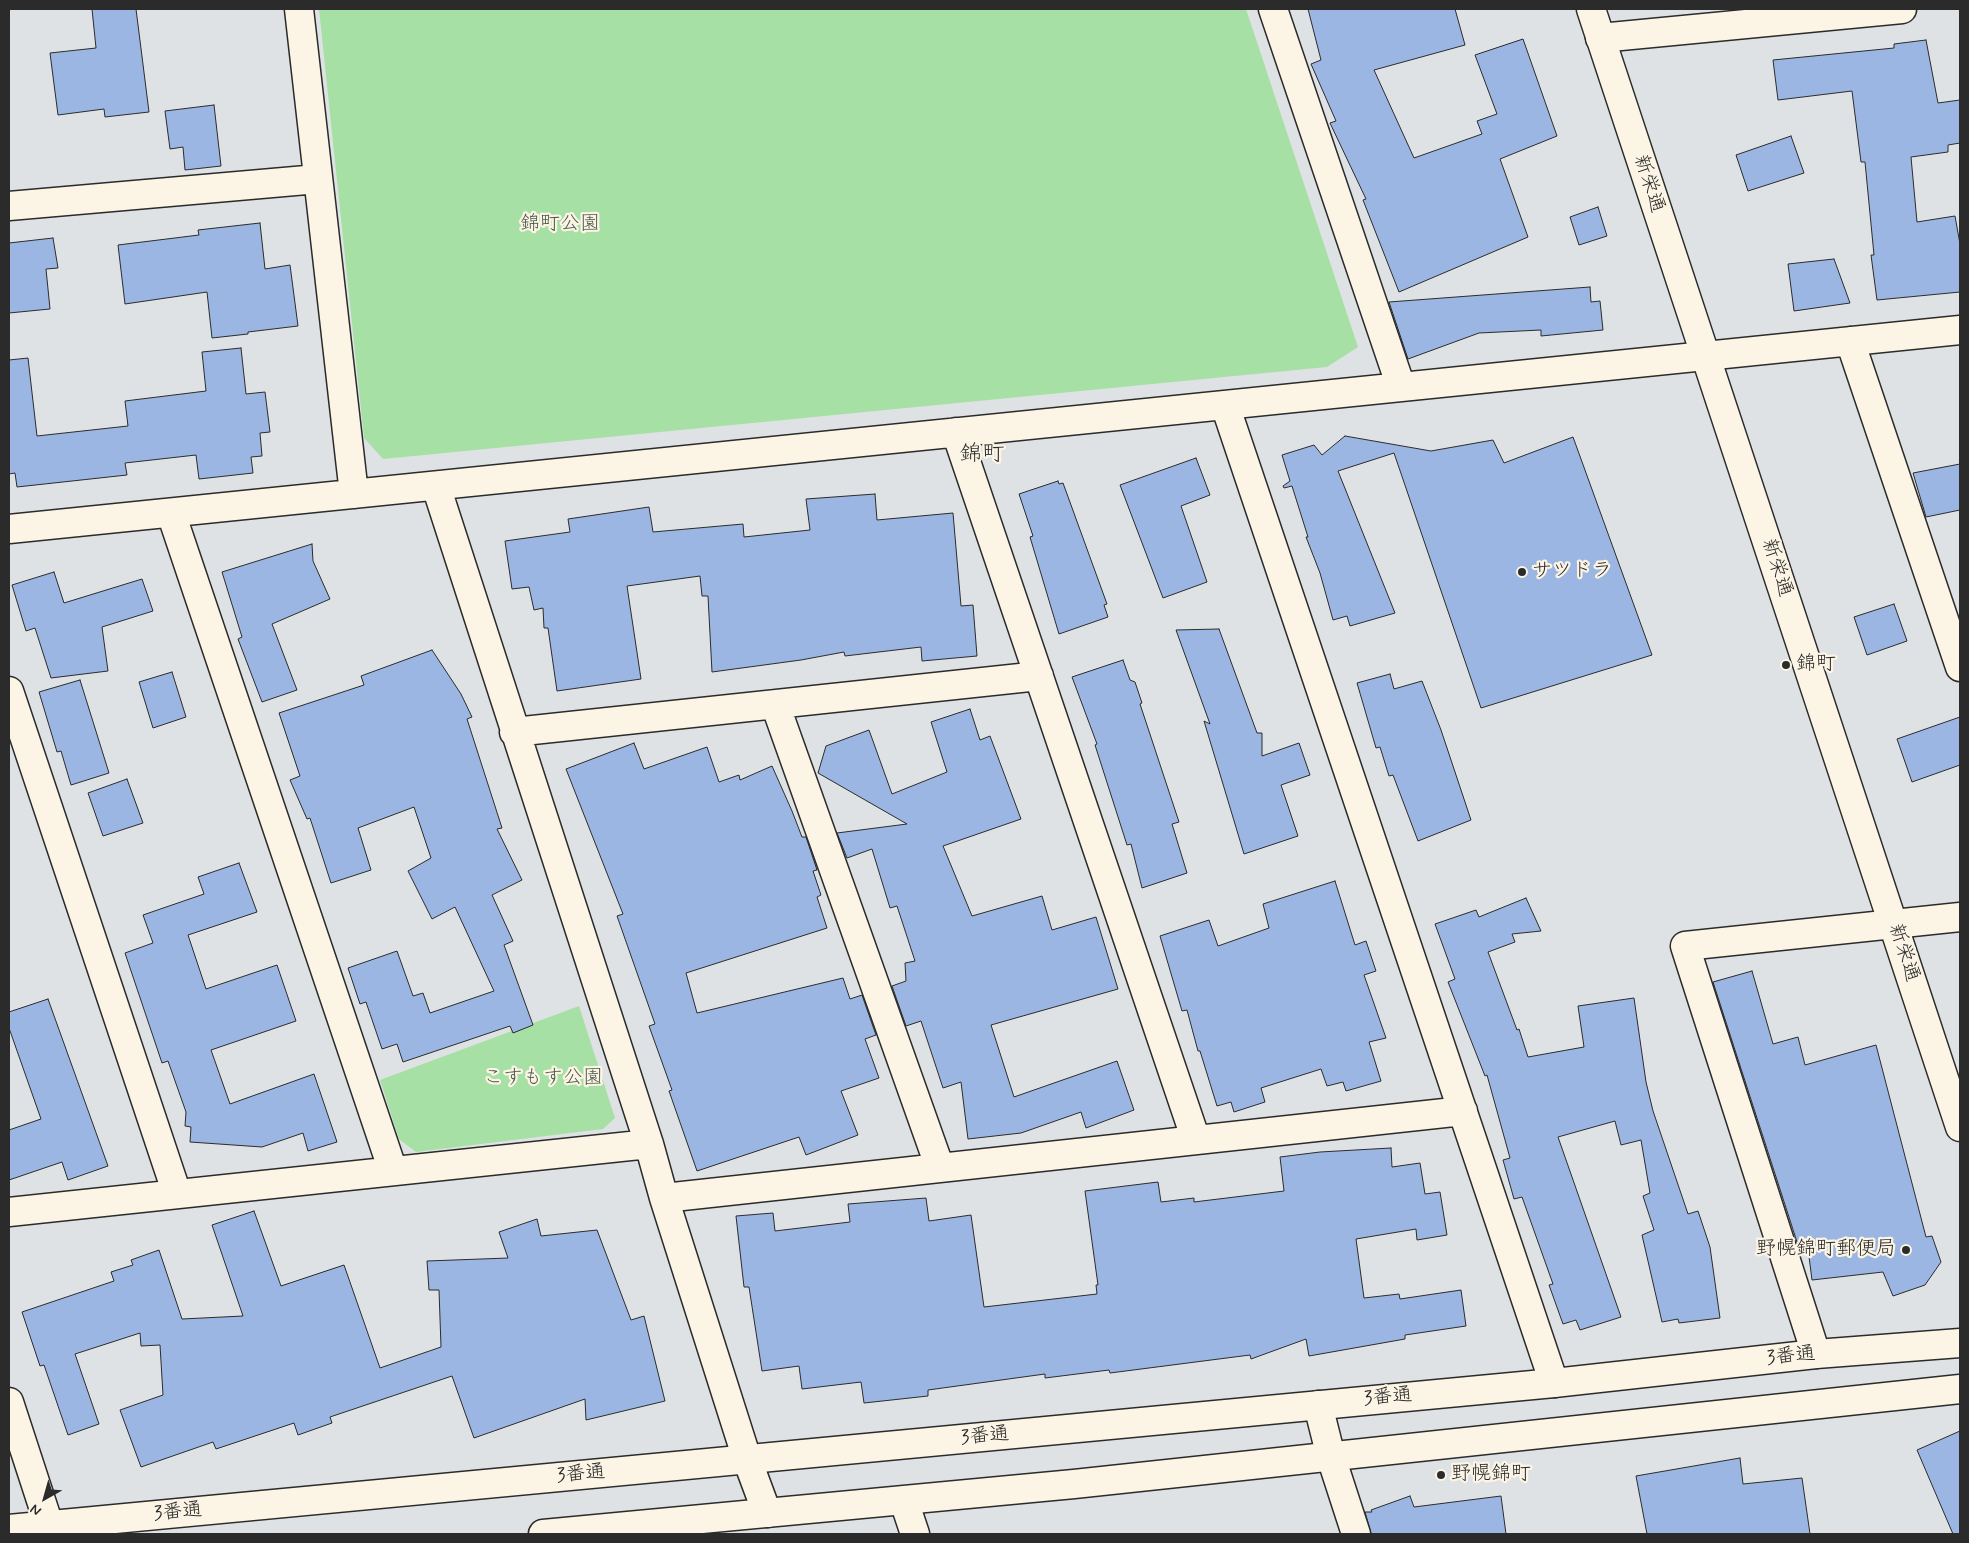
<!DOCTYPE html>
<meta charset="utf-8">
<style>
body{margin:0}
#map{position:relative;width:1969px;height:1543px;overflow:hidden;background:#dfe2e4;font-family:Mynerve,sans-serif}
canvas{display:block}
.frame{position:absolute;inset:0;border:10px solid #2b2b2b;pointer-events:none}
.north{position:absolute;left:20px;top:1473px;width:50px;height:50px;-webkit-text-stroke:4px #fcf5e5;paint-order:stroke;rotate:218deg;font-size:14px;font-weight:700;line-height:20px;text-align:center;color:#2b2b2b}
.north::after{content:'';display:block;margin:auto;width:18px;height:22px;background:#2b2b2b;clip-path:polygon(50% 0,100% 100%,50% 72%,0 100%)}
</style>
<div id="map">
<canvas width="1969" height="1543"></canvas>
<div class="frame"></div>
<div class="north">N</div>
</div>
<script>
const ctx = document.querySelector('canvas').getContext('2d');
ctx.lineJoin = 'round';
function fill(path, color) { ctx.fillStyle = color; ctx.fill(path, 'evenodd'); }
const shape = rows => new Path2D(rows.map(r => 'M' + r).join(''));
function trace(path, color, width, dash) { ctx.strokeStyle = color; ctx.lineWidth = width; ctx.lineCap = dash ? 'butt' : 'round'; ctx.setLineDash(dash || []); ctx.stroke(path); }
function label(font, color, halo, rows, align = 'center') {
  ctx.font = font + ' Mynerve,"Klee One",sans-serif'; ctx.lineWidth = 4.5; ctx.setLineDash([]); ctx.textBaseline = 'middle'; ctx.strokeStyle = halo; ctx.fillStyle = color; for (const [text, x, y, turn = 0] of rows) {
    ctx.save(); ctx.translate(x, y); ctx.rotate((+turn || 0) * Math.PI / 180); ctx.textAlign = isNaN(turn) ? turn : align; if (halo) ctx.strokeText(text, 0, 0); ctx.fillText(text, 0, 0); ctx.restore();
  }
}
fill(shape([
 [319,9,1246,9,1358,347,1327,367,383,459,364,438],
 [579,1006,615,1118,603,1129,416,1152,399,1139,380,1080]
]), '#a7e0a5');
const building = shape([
 [92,9,136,9,149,112,105,117,104,109,58,115,50,53,96,48,92,9],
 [1308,9,1455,9,1465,45,1374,70,1414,158,1482,134,1477,121,1497,114,1475,55,1523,39,1557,136,1500,159,1528,237,1399,292,1363,200,1366,199,1330,123,1336,121,1311,64,1321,60,1308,9],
 [1926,40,1938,103,1960,100,1960,143,1948,145,1948,152,1911,157,1917,222,1955,216,1960,244,1960,292,1877,300,1871,255,1874,255,1865,162,1861,162,1852,91,1778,100,1773,60,1894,48,1894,44,1926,40],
 [214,105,221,166,185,170,183,147,170,149,165,111,214,105],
 [1791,136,1804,173,1748,191,1736,155,1791,136],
 [1598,207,1607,236,1579,245,1570,217,1598,207],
 [260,223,265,269,290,265,298,326,248,332,248,334,212,338,207,292,125,304,118,245,199,235,198,230,260,223],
 [53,238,58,268,46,269,50,309,9,313,9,243,53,238],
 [1834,259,1850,303,1794,311,1788,264,1834,259],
 [1590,287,1591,302,1600,301,1603,330,1541,336,1541,330,1479,333,1408,359,1389,302,1590,287],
 [241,348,246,394,265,392,270,432,260,433,262,456,251,457,253,473,199,479,196,455,125,463,127,475,17,487,15,473,9,474,9,360,28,358,37,436,128,426,125,401,206,391,202,352,241,348],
 [1345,436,1431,451,1493,440,1504,463,1573,437,1652,655,1481,708,1394,453,1338,471,1395,613,1350,626,1347,616,1333,620,1320,573,1306,537,1308,537,1292,486,1284,488,1283,486,1290,481,1282,455,1314,445,1322,455,1345,436],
 [1196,458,1210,495,1181,506,1207,582,1163,598,1120,485,1196,458],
 [1960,464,1960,510,1926,517,1913,473,1960,464],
 [1058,481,1059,484,1063,483,1107,604,1104,605,1108,617,1059,634,1030,537,1033,536,1019,494,1058,481],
 [875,494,877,520,953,513,961,606,973,605,977,656,922,661,921,647,845,656,844,652,801,660,712,672,708,596,702,596,700,576,627,586,641,679,557,691,548,628,544,628,543,608,534,610,529,587,512,589,505,541,570,532,568,519,649,507,653,532,743,524,744,537,810,530,806,499,875,494],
 [312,544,313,561,330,599,272,624,297,690,262,702,238,639,242,637,222,572,312,544],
 [54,572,64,603,142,579,153,611,102,627,108,671,51,678,35,628,26,631,12,585,54,572],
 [1894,604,1907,641,1867,655,1854,617,1894,604],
 [1219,629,1257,733,1262,733,1262,756,1299,743,1310,775,1281,785,1298,836,1244,854,1204,721,1210,724,1176,630,1219,629],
 [432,650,461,694,472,717,467,719,502,828,497,829,522,880,492,895,513,941,504,945,533,1025,513,1033,510,1026,403,1062,397,1044,382,1049,366,1002,360,1004,348,968,397,951,413,996,423,993,430,1013,494,991,455,907,432,919,408,871,431,858,414,807,358,828,371,870,331,883,310,818,307,819,290,780,300,776,279,713,364,685,361,676,432,650],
 [1123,660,1130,680,1135,682,1142,703,1140,704,1179,822,1172,824,1187,873,1142,888,1131,844,1127,845,1095,745,1097,744,1072,677,1123,660],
 [172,672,186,717,153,728,139,682,172,672],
 [1390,674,1394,689,1422,681,1441,730,1471,820,1418,841,1393,775,1389,776,1380,747,1376,748,1357,683,1390,674],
 [80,680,109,773,71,785,61,751,57,752,39,692,80,680],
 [970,709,980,740,990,736,1021,819,943,846,972,916,1042,896,1052,930,1096,917,1118,989,991,1025,1014,1097,1117,1061,1134,1110,1086,1128,1081,1112,1021,1133,968,1139,961,1082,943,1088,921,1021,906,1026,892,986,906,981,905,963,915,961,897,906,890,908,872,849,847,858,837,833,907,824,818,773,826,746,869,730,892,794,947,772,931,722,970,709],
 [1960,717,1960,765,1912,782,1897,739,1960,717],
 [634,743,644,769,707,747,719,782,739,775,740,780,772,766,792,811,802,837,806,837,817,870,813,871,821,895,817,897,827,928,686,973,697,1013,843,978,850,999,862,995,876,1035,865,1039,879,1078,841,1091,858,1135,806,1155,799,1137,697,1171,669,1091,672,1090,649,1026,655,1024,617,916,623,914,566,769,634,743],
 [127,779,143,823,103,836,88,793,127,779],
 [239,863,257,912,188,935,206,989,277,965,296,1021,211,1050,230,1104,314,1074,337,1142,308,1151,303,1133,262,1147,190,1142,191,1127,185,1126,186,1112,168,1061,162,1063,125,953,153,943,143,915,204,894,198,877,239,863],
 [1335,881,1355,945,1366,941,1376,971,1364,975,1386,1038,1369,1042,1381,1081,1346,1091,1343,1082,1327,1086,1321,1069,1261,1088,1265,1102,1234,1112,1231,1102,1217,1106,1200,1051,1198,1051,1187,1010,1182,1011,1160,936,1209,920,1218,946,1269,928,1263,904,1335,881],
 [1526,898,1541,931,1512,934,1515,942,1488,952,1517,1030,1519,1029,1528,1057,1584,1047,1578,1006,1634,998,1646,1082,1653,1111,1688,1214,1698,1211,1710,1247,1720,1318,1679,1323,1678,1319,1662,1322,1642,1235,1654,1230,1643,1196,1650,1193,1641,1140,1621,1145,1615,1121,1558,1137,1621,1317,1580,1330,1576,1320,1563,1324,1549,1285,1553,1284,1522,1197,1514,1199,1503,1160,1510,1158,1487,1075,1485,1076,1448,982,1455,979,1435,924,1476,910,1479,917,1526,898],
 [1752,971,1773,1044,1798,1037,1805,1065,1876,1045,1926,1237,1932,1236,1941,1262,1925,1285,1893,1296,1883,1272,1812,1280,1807,1241,1798,1245,1713,982,1752,971],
 [48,999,108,1166,68,1180,62,1162,9,1180,9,1130,41,1119,9,1028,9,1012,48,999],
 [1391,1148,1392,1167,1420,1163,1425,1194,1440,1192,1447,1235,1417,1240,1416,1229,1356,1239,1364,1298,1399,1294,1400,1299,1461,1290,1466,1326,1405,1335,1405,1339,1309,1356,1306,1339,1251,1359,1250,1355,1110,1373,1109,1370,1045,1378,1045,1374,928,1390,928,1396,864,1403,861,1382,802,1389,799,1366,762,1371,749,1287,744,1287,736,1216,773,1213,775,1231,850,1222,848,1204,926,1198,929,1221,971,1215,984,1307,1097,1294,1096,1285,1098,1285,1085,1191,1158,1182,1161,1202,1194,1198,1194,1202,1284,1191,1280,1157,1320,1152,1391,1148],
 [254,1211,281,1286,344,1265,380,1368,441,1347,439,1290,429,1290,427,1261,508,1258,499,1232,537,1219,541,1236,597,1230,631,1320,644,1316,665,1401,586,1420,585,1399,474,1438,452,1376,330,1417,332,1423,298,1435,294,1423,216,1449,213,1442,141,1467,120,1410,163,1395,160,1345,141,1346,140,1333,75,1354,99,1424,68,1435,44,1365,40,1366,22,1312,114,1281,111,1272,133,1265,131,1260,159,1250,182,1319,243,1316,212,1225,254,1211],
 [1960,1431,1960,1534,1953,1534,1917,1450,1960,1431],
 [1740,1458,1743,1484,1802,1478,1810,1534,1647,1534,1636,1476,1740,1458],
 [1410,1496,1414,1507,1501,1496,1506,1534,1371,1534,1365,1512,1372,1512,1371,1510,1410,1496]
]);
fill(building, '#9bb6e2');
trace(building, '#2b2b2b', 1);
const minor = shape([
 [299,9,354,494],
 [1273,9,1401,387],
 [1600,38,1902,9],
 [9,206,318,179],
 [1850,341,1960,667],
 [1225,405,1554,1383],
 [956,432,1196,1140],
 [436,486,649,1144,664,1198,747,1459,767,1513],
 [171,513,393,1171],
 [9,529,1960,330],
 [9,691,177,1194],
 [775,704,940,1168],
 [514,732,1039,676],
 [664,1198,1463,1111],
 [9,1212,649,1144],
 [1816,1354,1685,946,1960,917],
 [1318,1405,1331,1457,1356,1534],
 [904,1501,915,1534]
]);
const tertiary = shape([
 [1591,9,1960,1127],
 [9,1402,52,1534],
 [9,1529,1554,1383,1816,1354,1960,1343],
 [543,1534,1074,1484,1960,1389]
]);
trace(minor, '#2b2b2b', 31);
trace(tertiary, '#2b2b2b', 31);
trace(minor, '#fcf5e5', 28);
trace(tertiary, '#fcf5e5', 28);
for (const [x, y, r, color] of [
 [1522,572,5,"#2b2b2b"],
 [1786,665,5,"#2b2b2b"],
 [1906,1250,5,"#2b2b2b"],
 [1441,1475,5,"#2b2b2b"]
]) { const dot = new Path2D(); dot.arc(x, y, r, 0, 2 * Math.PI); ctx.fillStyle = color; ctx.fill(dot); trace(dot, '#fcf5e5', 2); }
label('20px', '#2b2b2b', '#fcf5e5', [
 ["新栄通",1648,184,72],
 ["新栄通",1776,568,72],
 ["新栄通",1903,953,72],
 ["3番通",1791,1357,-6],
 ["3番通",1388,1398,-5],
 ["3番通",985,1437,-5],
 ["3番通",581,1475,-5],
 ["3番通",178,1513,-5]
]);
label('20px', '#4a584a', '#fcf5e5', [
 ["錦町公園",560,225],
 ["こすもす公園",543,1079]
]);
label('20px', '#2b2b2b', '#fcf5e5', [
 ["サツドラ",1532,572],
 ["錦町",1796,665],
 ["野幌錦町郵便局",1896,1250,"right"],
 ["野幌錦町",1451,1475]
], 'left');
label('22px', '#2b2b2b', '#fcf5e5', [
 ["錦町",982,455]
]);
</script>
